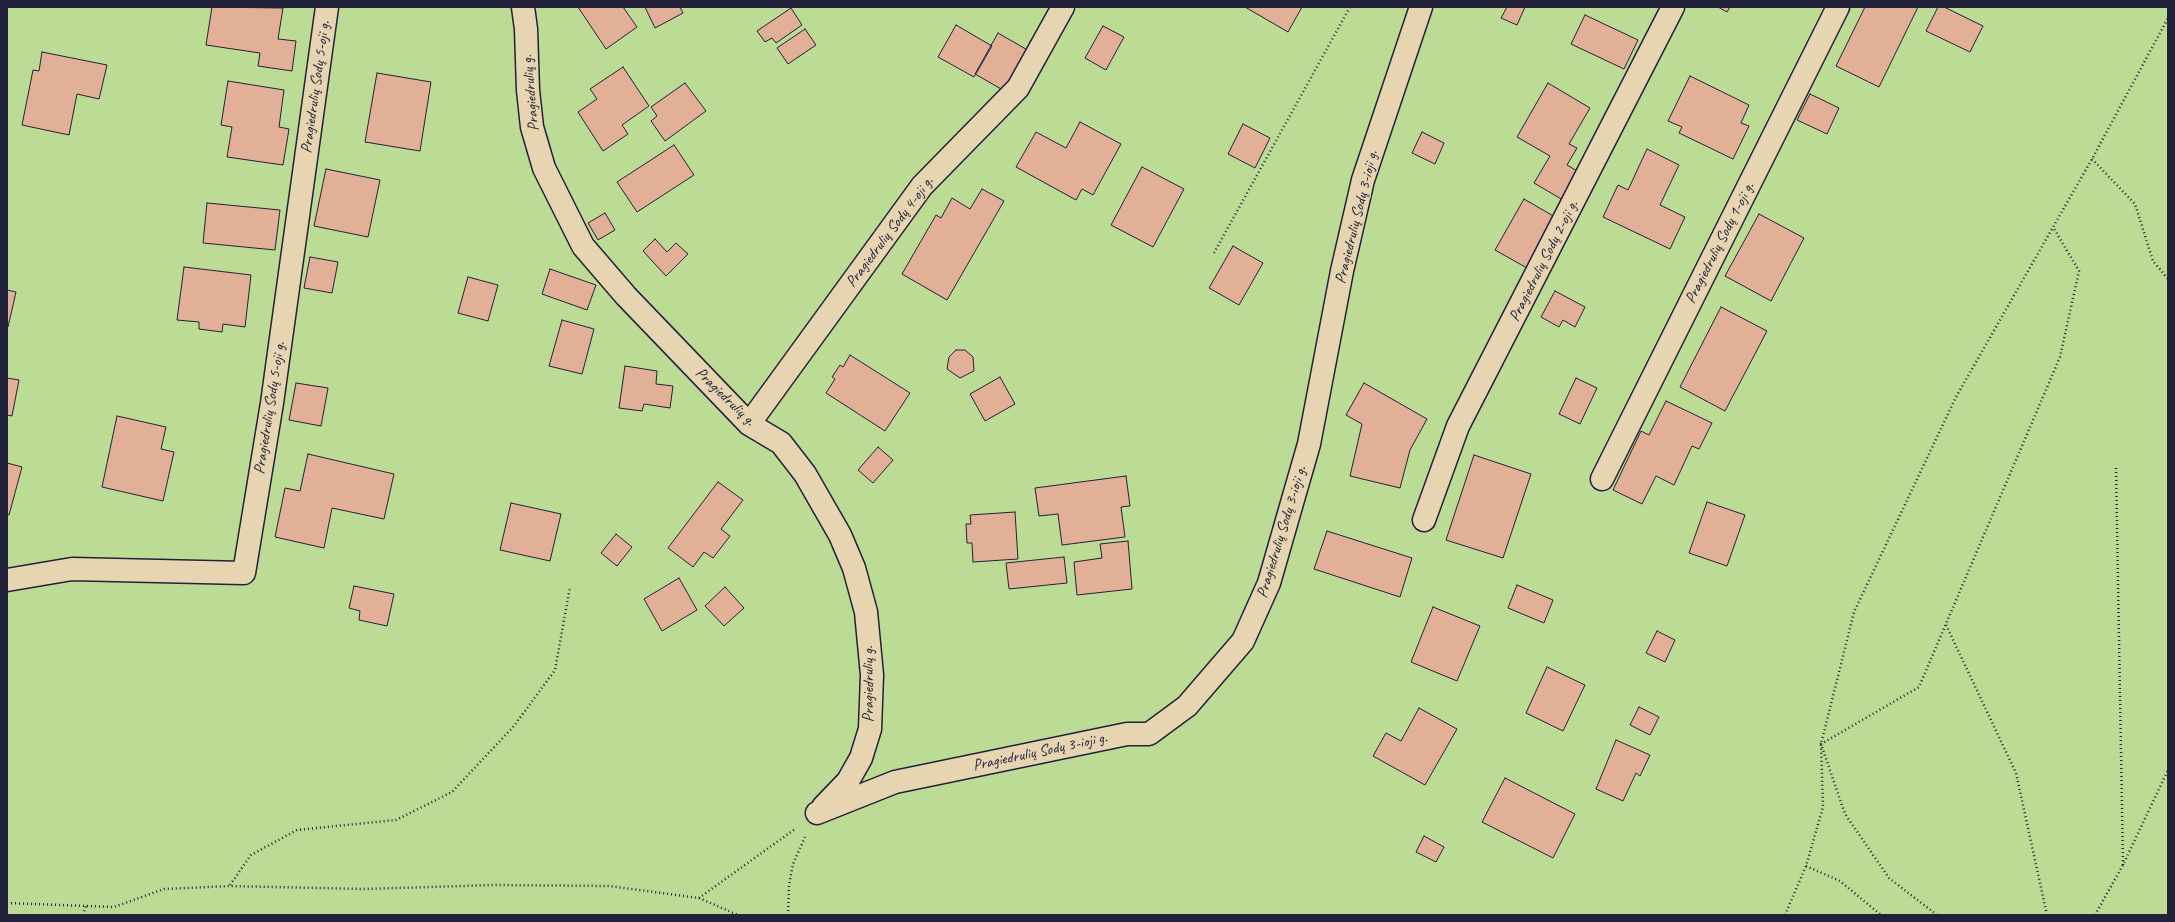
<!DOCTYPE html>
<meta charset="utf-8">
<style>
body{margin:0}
#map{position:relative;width:2175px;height:922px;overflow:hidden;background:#e7cead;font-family:Caveat,sans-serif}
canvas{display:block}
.frame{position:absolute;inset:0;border:8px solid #22223b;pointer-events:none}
</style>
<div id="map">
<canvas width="2175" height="922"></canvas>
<div class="frame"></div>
</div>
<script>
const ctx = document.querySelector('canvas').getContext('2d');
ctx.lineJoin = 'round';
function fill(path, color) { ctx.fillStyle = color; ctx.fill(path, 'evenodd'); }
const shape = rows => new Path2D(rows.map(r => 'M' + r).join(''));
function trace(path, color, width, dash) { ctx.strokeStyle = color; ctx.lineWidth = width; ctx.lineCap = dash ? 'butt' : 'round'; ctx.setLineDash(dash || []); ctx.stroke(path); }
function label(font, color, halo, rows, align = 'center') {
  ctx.font = font + ' Caveat,sans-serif'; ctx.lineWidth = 3; ctx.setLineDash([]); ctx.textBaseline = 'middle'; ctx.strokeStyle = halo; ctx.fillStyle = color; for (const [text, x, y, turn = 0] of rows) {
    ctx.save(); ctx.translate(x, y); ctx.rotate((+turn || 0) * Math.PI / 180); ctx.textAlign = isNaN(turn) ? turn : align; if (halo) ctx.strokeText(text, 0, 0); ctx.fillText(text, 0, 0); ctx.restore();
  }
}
fill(shape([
 [7,7,2168,7,2168,915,7,915]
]), '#bcdb94');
const building = shape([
 [212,7,283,8,278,39,296,41,292,71,258,66,260,53,206,45,212,7],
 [578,7,623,7,637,27,606,49,578,7],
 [645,7,680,7,683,13,655,28,645,7],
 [1245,7,1302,7,1288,32,1245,7],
 [1507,7,1525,7,1517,25,1501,18,1507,7],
 [1718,7,1730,7,1727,12,1718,7],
 [1865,7,1918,7,1879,87,1836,66,1865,7],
 [1938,7,1944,7,1983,26,1970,52,1926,31,1938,7],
 [791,8,802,25,776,43,772,38,765,42,757,31,791,8],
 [1585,15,1638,40,1624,69,1571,44,1585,15],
 [956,25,992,46,974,77,938,57,956,25],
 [1103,26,1124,37,1106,70,1085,58,1103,26],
 [805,29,816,45,788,64,777,48,805,29],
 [998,33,1031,52,1008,93,975,74,998,33],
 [42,52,107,65,99,99,77,94,69,135,22,125,33,70,39,71,42,52],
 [623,67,649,106,622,125,628,134,603,151,578,112,597,99,590,89,623,67],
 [377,73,431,82,420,151,365,142,377,73],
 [1690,76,1749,105,1741,123,1749,126,1733,159,1679,133,1682,127,1668,121,1690,76],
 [228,81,284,90,279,127,289,129,283,165,227,157,232,127,221,125,228,81],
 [685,83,706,111,665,141,651,121,657,116,651,107,685,83],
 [1548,83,1590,108,1569,144,1577,148,1567,165,1579,172,1563,200,1534,183,1550,156,1517,137,1548,83],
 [1810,94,1839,108,1827,134,1797,120,1810,94],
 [1080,122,1121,144,1093,195,1082,189,1076,200,1016,167,1036,132,1066,148,1080,122],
 [1243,124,1270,138,1255,168,1228,154,1243,124],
 [1422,132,1444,143,1435,164,1412,153,1422,132],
 [674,145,694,175,637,212,617,182,674,145],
 [1647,149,1679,165,1660,205,1685,217,1670,249,1603,217,1618,185,1628,190,1647,149],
 [1142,167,1184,189,1153,247,1111,225,1142,167],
 [326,169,380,180,368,237,314,226,326,169],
 [982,189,1004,201,947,300,902,274,936,215,941,218,952,198,970,209,982,189],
 [1524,199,1555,217,1527,268,1495,250,1524,199],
 [207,203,280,210,275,250,203,243,207,203],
 [605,213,615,230,598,240,588,223,605,213],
 [1759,214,1804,238,1771,301,1725,276,1759,214],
 [655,239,667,252,676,243,688,254,666,276,643,251,655,239],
 [1233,246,1263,263,1239,305,1209,288,1233,246],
 [310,257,338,262,332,293,304,288,310,257],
 [184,267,251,275,245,327,223,324,222,332,199,329,199,322,177,320,184,267],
 [550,269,596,285,587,310,542,294,550,269],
 [468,277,498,285,488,321,458,313,468,277],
 [7,290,16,292,8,327,7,326,7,290],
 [1555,291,1585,307,1575,327,1563,320,1559,327,1541,317,1555,291],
 [1721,307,1767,331,1725,411,1680,387,1721,307],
 [562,320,594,329,582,374,549,366,562,320],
 [956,350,965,350,973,357,974,371,960,378,947,369,949,357,956,350],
 [850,355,910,393,885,431,826,393,835,379,832,377,840,365,843,367,850,355],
 [625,366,657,371,656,384,673,386,670,408,644,404,642,411,619,408,625,366],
 [1000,377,1015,404,985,421,970,394,1000,377],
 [7,378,19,380,12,416,7,415,7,378],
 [1576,378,1597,388,1580,424,1559,414,1576,378],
 [296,383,328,388,321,426,289,420,296,383],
 [1364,383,1427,419,1410,450,1400,488,1350,476,1362,424,1346,415,1364,383],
 [1666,401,1712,423,1699,449,1692,446,1674,485,1656,476,1642,504,1613,490,1641,431,1649,435,1666,401],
 [117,416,166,427,161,449,174,452,163,501,102,487,117,416],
 [878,447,893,460,873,483,858,470,878,447],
 [308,454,394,474,384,519,332,508,324,548,275,537,285,488,300,491,308,454],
 [1474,455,1531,474,1503,558,1446,540,1474,455],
 [7,463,22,467,9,515,7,514,7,463],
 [1126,476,1130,506,1121,507,1125,537,1062,545,1058,514,1039,516,1035,488,1126,476],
 [718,482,743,500,721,529,730,536,713,558,704,552,693,567,668,548,718,482],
 [1707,502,1745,515,1727,566,1689,553,1707,502],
 [511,503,561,514,550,561,500,550,511,503],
 [1015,512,1018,559,973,562,972,543,967,543,966,524,971,524,970,515,1015,512],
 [1327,531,1412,558,1400,597,1314,569,1327,531],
 [616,534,632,547,617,566,601,553,616,534],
 [1128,541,1132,589,1077,595,1074,562,1102,558,1100,544,1128,541],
 [1064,557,1067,583,1009,589,1006,563,1064,557],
 [679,578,697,610,662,631,644,599,679,578],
 [1517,585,1553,600,1544,623,1508,608,1517,585],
 [354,586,394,594,387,626,359,620,360,611,349,608,354,586],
 [725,587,744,608,724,626,705,606,725,587],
 [1433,607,1480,626,1457,681,1411,662,1433,607],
 [1657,631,1675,640,1665,662,1646,653,1657,631],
 [1547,667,1585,685,1563,731,1526,713,1547,667],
 [1639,707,1659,717,1650,735,1630,725,1639,707],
 [1419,708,1457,729,1425,785,1373,756,1386,733,1401,741,1419,708],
 [1616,740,1650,755,1640,776,1636,773,1623,801,1596,789,1616,740],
 [1505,778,1575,814,1553,858,1482,822,1505,778],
 [1424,836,1444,847,1436,862,1416,852,1424,836]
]);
fill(building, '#e2af97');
trace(building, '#22223b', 1);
const minor = shape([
 [523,7,526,29,528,90,532,127,544,168,583,246,626,296,749,424,781,443,805,474,840,535,854,568,866,612,872,675,870,729,861,758,848,781,823,807],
 [749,424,922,186,1018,88,1063,7],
 [1602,479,1838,7],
 [1424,520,1458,426,1673,7],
 [7,580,72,569,244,573,272,403,327,7],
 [817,813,895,782,1127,734,1149,734,1187,706,1243,641,1269,583,1294,496,1309,444,1342,271,1363,180,1421,7]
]);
trace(minor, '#22223b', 25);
trace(shape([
 [2092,159,2135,204,2153,261,2168,279],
 [1214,253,1350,7],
 [2116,468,2123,865],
 [1946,625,2016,773,2047,915],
 [1806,866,1840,881,1881,915],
 [230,885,251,855,297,830,396,820,452,792,514,726,555,670,570,587],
 [699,898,738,915],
 [7,903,114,907,164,889,230,886,364,889,494,885,609,886,699,898,795,829],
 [83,915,86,906],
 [788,915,789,885,793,864,805,837],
 [1785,915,1806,866,1823,807,1821,744,1854,612,1956,397,2092,159,2168,18],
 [1937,915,1889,878,1845,814,1821,744,1919,687,2060,357,2079,271,2053,227],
 [2095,915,2123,865,2168,770]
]), '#22223b', 2.5, [1, 3]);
trace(minor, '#e7d5b2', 22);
label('16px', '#22223b', '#e7d5b2', [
 ["Pragiedrulių Sodų 5-oji g.",316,87,-82],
 ["Pragiedrulių g.",531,93,-95],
 ["Pragiedrulių Sodų 3-ioji g.",1357,217,-76],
 ["Pragiedrulių Sodų 4-oji g.",890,232,-53],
 ["Pragiedrulių Sodų 1-oji g.",1720,243,-63],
 ["Pragiedrulių Sodų 2-oji g.",1544,261,-63],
 ["Pragiedrulių g.",725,397,44],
 ["Pragiedrulių Sodų 5-oji g.",270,408,-81],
 ["Pragiedrulių Sodų 3-ioji g.",1282,532,-73],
 ["Pragiedrulių g.",869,684,-90],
 ["Pragiedrulių Sodų 3-ioji g.",1040,752,-12]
]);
</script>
